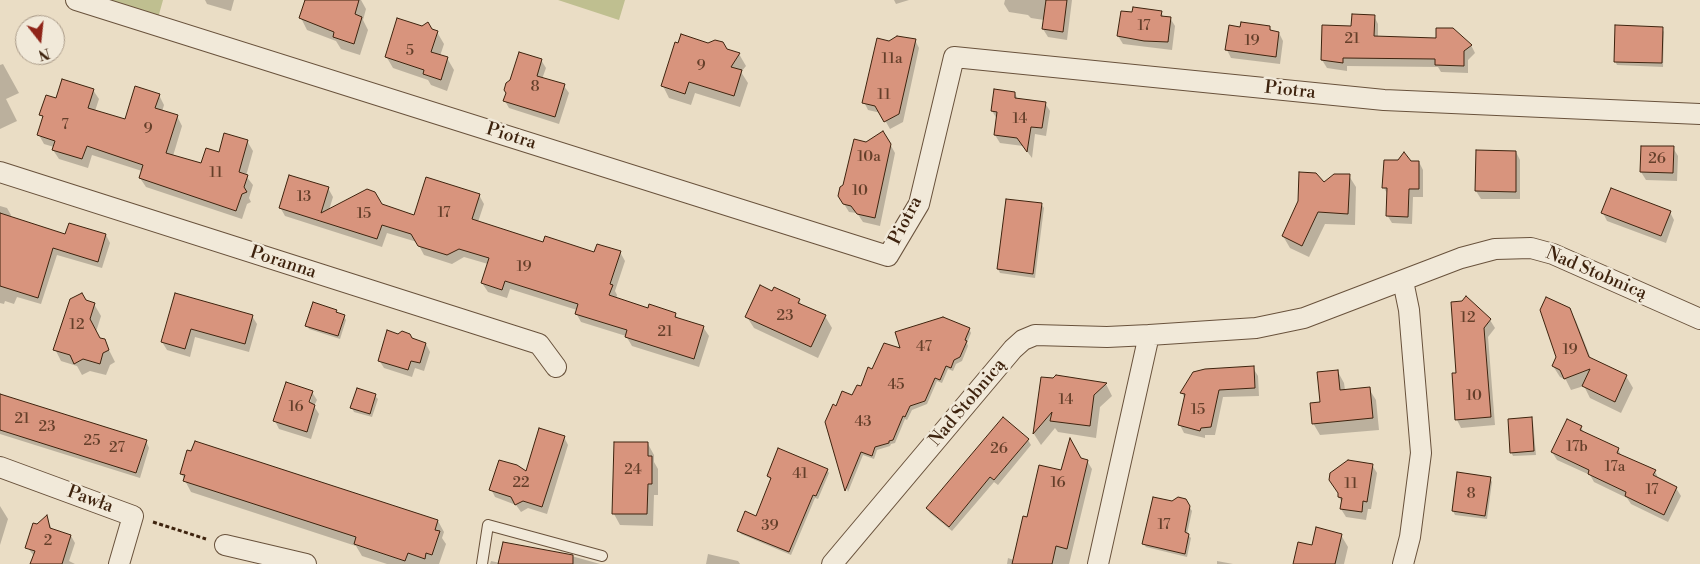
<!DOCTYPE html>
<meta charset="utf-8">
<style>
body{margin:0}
#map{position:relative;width:1700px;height:564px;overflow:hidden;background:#eaddc5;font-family:"Libre Bodoni",serif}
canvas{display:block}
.north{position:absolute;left:15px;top:15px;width:50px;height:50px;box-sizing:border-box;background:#f1e9d9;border:1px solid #a99a88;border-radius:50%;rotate:164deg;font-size:14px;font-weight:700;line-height:20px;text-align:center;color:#3e230e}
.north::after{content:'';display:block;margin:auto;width:18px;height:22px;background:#8f2418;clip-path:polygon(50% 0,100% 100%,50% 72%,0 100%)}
</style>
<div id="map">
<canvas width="1700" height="564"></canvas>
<div class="north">N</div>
</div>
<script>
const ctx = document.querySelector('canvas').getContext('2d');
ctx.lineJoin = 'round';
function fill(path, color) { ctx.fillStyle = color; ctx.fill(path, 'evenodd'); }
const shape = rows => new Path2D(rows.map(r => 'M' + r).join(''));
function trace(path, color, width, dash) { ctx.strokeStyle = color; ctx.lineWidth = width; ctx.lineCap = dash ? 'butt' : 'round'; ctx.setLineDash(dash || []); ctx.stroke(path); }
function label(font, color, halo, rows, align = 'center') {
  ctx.font = font + ' "Libre Bodoni",serif'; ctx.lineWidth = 5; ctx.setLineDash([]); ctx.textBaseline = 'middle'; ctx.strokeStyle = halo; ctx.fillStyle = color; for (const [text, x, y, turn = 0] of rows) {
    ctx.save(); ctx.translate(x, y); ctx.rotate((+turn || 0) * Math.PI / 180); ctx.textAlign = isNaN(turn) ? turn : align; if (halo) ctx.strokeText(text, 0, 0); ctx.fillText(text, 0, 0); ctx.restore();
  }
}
fill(shape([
 [105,0,163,0,158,18],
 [558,0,625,0,619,20]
]), '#bfbf90');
fill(shape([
 [205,0,234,0,231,11,207,4],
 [306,0,361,0,366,9,363,20,368,30,360,55,341,49,336,41,307,30,301,18],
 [894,0,909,0,896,4],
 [1005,0,1072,0,1067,40,1048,37,1043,29,1044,20,1031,18,1028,15,1009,12,1004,4],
 [1161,12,1164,18,1170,18,1175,26,1172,50,1123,44,1118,36],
 [1374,16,1378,24,1378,37,1471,45,1475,53,1468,60,1468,73,1441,72,1438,67,1347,66,1347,71,1327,68,1322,60,1353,28],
 [1269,27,1272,32,1279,33,1283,41,1280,64,1231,58,1227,50,1242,28],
 [1662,28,1664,32,1663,67,1617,65,1615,61],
 [437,32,444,44,440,56,447,58,454,70,447,91,431,85,428,80,393,68,386,56],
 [915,40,919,48,903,122,890,129,881,113,868,110,864,102,889,42],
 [709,44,739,54,746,66,741,72,748,83,740,107,695,93,691,105,669,98,663,86],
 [541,60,546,68,542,79,564,86,569,93,559,124,509,108,505,101],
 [3,64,19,93,6,99,17,121,0,129,0,65],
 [93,90,99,99,95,111,126,121,159,95,164,105,162,112,177,116,182,126,173,156,202,165,220,154,247,141,253,151,246,176,253,185,249,198,251,202,247,204,242,219,146,187,140,178,142,171,92,155,88,168,59,159,53,150,54,147,44,144,39,135,43,119,41,114,57,100],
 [1015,93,1018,100,1045,103,1050,111,1046,136,1035,134,1032,158,1023,146,1000,143,995,135,997,119,992,111],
 [866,143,890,144,895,153,880,226,863,222,857,213,849,212,839,196],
 [1673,148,1678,156,1677,181,1646,180,1641,172],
 [1516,152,1520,160,1520,199,1481,199,1476,191],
 [1410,162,1419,162,1423,170,1423,197,1413,197,1412,224,1392,223,1387,215,1388,195,1384,188],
 [1349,176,1356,187,1355,225,1325,224,1309,257,1290,248,1283,236,1324,184],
 [328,188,333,197,329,210,382,205,415,217,479,195,484,204,478,222,544,244,595,253,620,252,625,261,615,291,617,295,616,299,649,310,675,314,678,319,703,327,709,336,699,367,632,346,626,336,581,322,576,313,577,310,510,289,507,298,488,292,482,283,488,264,464,257,452,264,424,255,417,242,387,233,382,247,285,216,280,207],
 [1042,205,1044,208,1035,278,1000,273,998,269],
 [0,206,7,208,11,215,10,218,66,236,70,224,106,235,110,243,102,268,57,255,41,304,17,297,14,304,5,301,4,304,0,303],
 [1670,212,1674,220,1666,243,1607,221,1603,213],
 [773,293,799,300,802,306,825,316,832,328,818,358,754,328,747,317],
 [175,295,252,316,257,324,249,352,195,337,190,357,167,350,162,342],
 [1466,298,1490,320,1495,328,1488,337,1495,425,1461,428,1457,420,1457,374],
 [94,304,101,316,96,332,100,339,104,340,115,362,110,365,106,375,90,371,82,375,77,366,61,361,55,349],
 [1569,309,1576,321,1591,359,1626,376,1633,388,1621,413,1590,398,1584,386,1571,390,1566,380,1560,377,1553,366,1557,357],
 [336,311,338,314,344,316,346,320,340,339,309,329,307,325],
 [969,329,971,333,967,343,968,346,962,361,956,364,953,371,948,369,942,383,937,381,927,404,912,410,907,420,905,419,895,443,891,444,890,446,877,450,874,459,863,455,848,492,827,422,836,408,853,397,862,388,873,370,902,350],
 [411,339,426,344,430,352,424,371,415,368,412,377,384,368,379,360],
 [1253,368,1258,376,1259,396,1223,397,1215,435,1205,435,1205,438,1184,433,1180,425,1185,399,1182,393],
 [1338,372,1344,383,1345,390,1369,389,1376,400,1379,430,1320,435,1313,423,1321,403],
 [1057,376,1106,384,1112,396,1100,407,1096,438,1058,432,1055,428,1041,445,1034,434,1042,378,1053,379],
 [312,392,317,400,314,406,319,414,311,439,279,429,275,421],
 [310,396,312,396,308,409],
 [0,395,146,441,149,448,140,478,0,434],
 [375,396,378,399,372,417,354,412,352,408],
 [1531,418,1533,422,1536,455,1513,456,1511,452],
 [1581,427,1584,433,1618,449,1622,457,1655,471,1659,480,1676,488,1681,496,1668,522,1631,504,1627,498,1594,482,1590,475,1557,460,1552,452],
 [564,437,568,445,547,514,528,508,521,512,516,505,495,497,491,489,526,473],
 [1028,440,1031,445,998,485,994,482,952,531,930,513,927,508],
 [195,442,438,521,444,532,442,538,446,544,439,564,387,564,362,556,356,546,191,492,181,473,192,453],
 [648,444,654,455,654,462,658,469,658,495,654,495,653,526,620,525,614,514],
 [1080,459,1087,461,1092,469,1069,564,1007,564,1008,558,1014,560,1028,518,1062,471],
 [1372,465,1377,473,1371,509,1368,509,1366,520,1346,517,1341,509,1342,503,1339,497],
 [827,470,829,473,818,499,815,498,791,555,741,534,739,531,757,517,771,480,768,476],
 [1490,478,1492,482,1487,519,1455,515,1453,511],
 [1185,500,1192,511,1187,534,1191,538,1187,557,1146,547,1143,543,1172,502],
 [0,506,8,519,0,545],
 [47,517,52,530,71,536,75,543,69,561,75,564,32,564,34,556,28,548,38,525],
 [1341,535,1348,547,1344,564,1294,564,1313,546],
 [708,554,738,561,740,564,706,564],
 [568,555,600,564,490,564,491,561,500,563],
 [1217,561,1233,564,1217,564]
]), '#0003');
const building = shape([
 [305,0,359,0,355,14,362,17,354,44,333,37,334,32,299,18,305,0],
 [1046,0,1067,0,1063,32,1042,29,1046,0],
 [1133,7,1162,11,1161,16,1171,17,1168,42,1144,41,1117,36,1121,11,1132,12,1133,7],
 [1352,14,1375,15,1374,36,1436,38,1436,28,1453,28,1472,45,1464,51,1464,66,1435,65,1435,59,1343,58,1343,63,1321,60,1322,25,1351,26,1352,14],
 [397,18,422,26,428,22,432,29,438,31,431,52,448,57,441,80,423,74,424,70,385,57,397,18],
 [1241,22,1270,26,1270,30,1279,32,1276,57,1225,50,1229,25,1240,27,1241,22],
 [1615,25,1663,27,1662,63,1614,62,1615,25],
 [681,34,708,43,715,40,723,42,727,49,740,53,731,67,742,70,734,96,689,82,685,94,661,86,675,42,678,43,681,34],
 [897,36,916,39,899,114,884,122,875,106,862,103,877,38,889,41,897,36],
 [519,52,542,59,537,76,565,84,555,117,503,101,506,93,504,90,506,83,510,80,519,52],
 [62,79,94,89,88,108,125,119,135,86,160,94,155,108,178,115,166,153,201,163,206,148,219,152,224,133,248,140,239,172,248,175,244,187,247,192,242,194,236,211,139,178,143,165,87,146,82,159,52,150,55,141,37,135,43,116,39,115,46,95,56,98,62,79],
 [994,89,1015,92,1015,98,1046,102,1042,128,1031,127,1027,152,1017,138,994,135,997,112,991,111,994,89],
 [883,131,891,144,875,218,857,214,851,206,843,204,838,196,840,187,843,185,854,139,866,142,883,131],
 [1641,146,1674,146,1673,173,1640,172,1641,146],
 [1476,150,1516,151,1516,192,1475,191,1476,150],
 [1404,152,1411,161,1419,161,1419,189,1409,189,1408,217,1386,216,1387,188,1382,188,1384,160,1398,160,1404,152],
 [1299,172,1316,173,1324,182,1334,174,1350,174,1348,214,1318,212,1302,246,1282,236,1298,201,1299,172],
 [289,175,329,187,321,213,367,189,375,192,382,204,414,215,426,177,480,194,472,219,543,242,545,236,594,252,597,244,621,251,610,284,613,285,609,295,648,308,649,304,676,313,675,317,704,326,694,359,625,337,627,330,575,314,578,304,505,281,502,290,481,283,489,258,459,249,447,255,418,246,411,234,382,225,377,239,279,208,289,175],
 [1611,188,1671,211,1661,236,1601,213,1611,188],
 [1006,199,1042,203,1033,274,997,269,1006,199],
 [0,213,65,234,69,223,106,234,98,262,53,248,38,298,0,286,0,213],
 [760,285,772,291,774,287,800,299,798,303,826,315,811,347,745,317,760,285],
 [82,293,86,300,95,303,90,319,100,338,105,339,109,350,103,353,100,364,83,359,74,364,70,355,53,350,70,299,82,293],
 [175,293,253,315,245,344,191,329,185,349,161,342,175,293],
 [1466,296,1491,319,1484,328,1491,417,1455,420,1452,373,1456,373,1451,302,1462,301,1466,296],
 [1546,297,1570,308,1589,357,1627,375,1615,402,1582,386,1590,369,1564,379,1560,370,1552,366,1556,357,1540,310,1546,297],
 [313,302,337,310,336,312,345,315,338,336,305,326,313,302],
 [943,317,970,328,965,340,967,341,960,357,954,360,951,368,946,366,940,380,935,378,925,401,910,406,905,417,903,416,893,440,889,441,889,443,875,447,872,456,861,452,845,491,825,422,833,404,836,406,842,391,852,395,857,385,861,386,868,367,872,369,884,343,900,348,895,332,943,317],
 [387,330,398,334,402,331,410,334,412,338,426,343,420,363,411,361,408,370,378,361,387,330],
 [1254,366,1255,388,1219,390,1211,427,1201,428,1200,431,1178,425,1185,394,1180,393,1193,372,1205,369,1254,366],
 [1338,370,1340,390,1370,387,1373,418,1312,424,1310,403,1320,402,1317,372,1338,370],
 [1056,375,1107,383,1094,395,1090,426,1050,421,1052,412,1033,434,1041,377,1053,378,1056,375],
 [286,382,313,391,309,402,315,405,307,432,273,421,286,382],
 [357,388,376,394,370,414,350,408,357,388],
 [0,394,147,440,136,473,0,430,0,394],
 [1003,417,1029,439,994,480,990,477,949,527,926,508,1003,417],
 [1532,417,1534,451,1510,453,1508,419,1532,417],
 [1567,419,1582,426,1580,430,1619,448,1617,453,1656,470,1653,475,1677,487,1664,515,1625,496,1626,492,1588,474,1589,470,1551,452,1567,419],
 [539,428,565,436,552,476,542,507,523,501,515,505,511,497,489,490,499,460,517,465,526,471,539,428],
 [1070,438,1081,458,1088,460,1067,549,1056,546,1052,564,1012,564,1023,516,1027,517,1039,465,1061,470,1070,438],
 [195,441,438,520,435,530,440,531,432,555,426,553,425,559,408,553,405,561,354,544,356,537,183,481,185,475,180,474,187,450,191,451,195,441],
 [614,442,648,442,648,456,652,456,652,484,648,484,647,514,612,514,614,442],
 [778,448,828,469,816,496,813,495,789,552,737,531,745,511,756,516,771,478,767,476,778,448],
 [1348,460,1373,464,1367,502,1363,501,1362,512,1340,509,1342,498,1338,497,1338,493,1329,480,1330,473,1348,460],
 [1457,472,1491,477,1485,516,1452,511,1457,472],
 [1153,497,1172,501,1178,497,1186,499,1190,506,1185,532,1189,534,1185,554,1142,544,1153,497],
 [47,515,50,528,71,535,62,564,30,564,35,551,25,548,33,523,37,524,47,515],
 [1316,527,1342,534,1335,564,1293,564,1298,542,1312,545,1316,527],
 [503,542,573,555,573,564,498,564,503,542]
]);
fill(building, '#d8947d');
trace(building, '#3e230e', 1);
const lane = shape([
 [482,564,488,525,602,556]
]);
const street = shape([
 [76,0,888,256,919,204,954,57,1384,100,1700,114],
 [0,172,539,344,556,367],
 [0,467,133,516,119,564],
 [225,545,306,564],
 [832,564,1013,349,1023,340,1035,335,1107,337,1149,335],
 [1098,564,1149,335,1256,328,1304,318,1461,258,1495,249,1531,248,1553,254,1700,319],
 [1403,564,1410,537,1421,453,1409,310,1403,281]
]);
trace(lane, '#69523c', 12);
trace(street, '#69523c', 22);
trace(shape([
 [153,522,206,539]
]), '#3e230e', 3, [4, 2.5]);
trace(lane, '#f1e9d9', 10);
trace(street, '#f1e9d9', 20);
label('15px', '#643f2a', null, [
 ["17",1144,26],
 ["21",1352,39],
 ["19",1252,41],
 ["5",410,51],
 ["11a",892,59],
 ["9",701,66],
 ["8",535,87],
 ["11",884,95],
 ["14",1020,119],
 ["7",65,125],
 ["9",148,129],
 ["10a",869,157],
 ["26",1657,159],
 ["11",216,173],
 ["10",860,191],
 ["13",304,197],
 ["17",444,213],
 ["15",364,214],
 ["19",524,267],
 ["23",785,316],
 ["12",1468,318],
 ["12",77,325],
 ["21",665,332],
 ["47",924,347],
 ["19",1570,350],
 ["45",896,385],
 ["10",1474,396],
 ["14",1066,400],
 ["16",296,407],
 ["15",1198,410],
 ["21",22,419],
 ["43",863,422],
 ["23",47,427],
 ["25",92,441],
 ["17b",1577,447],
 ["27",117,448],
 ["26",999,449],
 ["17a",1615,467],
 ["24",633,470],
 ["41",800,474],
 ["22",521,483],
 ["16",1058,483],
 ["11",1351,484],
 ["17",1652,490],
 ["8",1471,494],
 ["17",1164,525],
 ["39",770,526],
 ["2",48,541]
]);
label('18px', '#3e230e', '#f1e9d9', [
 ["Piotra",1290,91,6],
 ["Piotra",511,137,17],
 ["Piotra",906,221,-63],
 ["Poranna",283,263,18],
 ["Nad Stobnicą",1596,274,23],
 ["Nad Stobnicą",968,403,-50],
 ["Pawła",90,500,20]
]);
</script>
